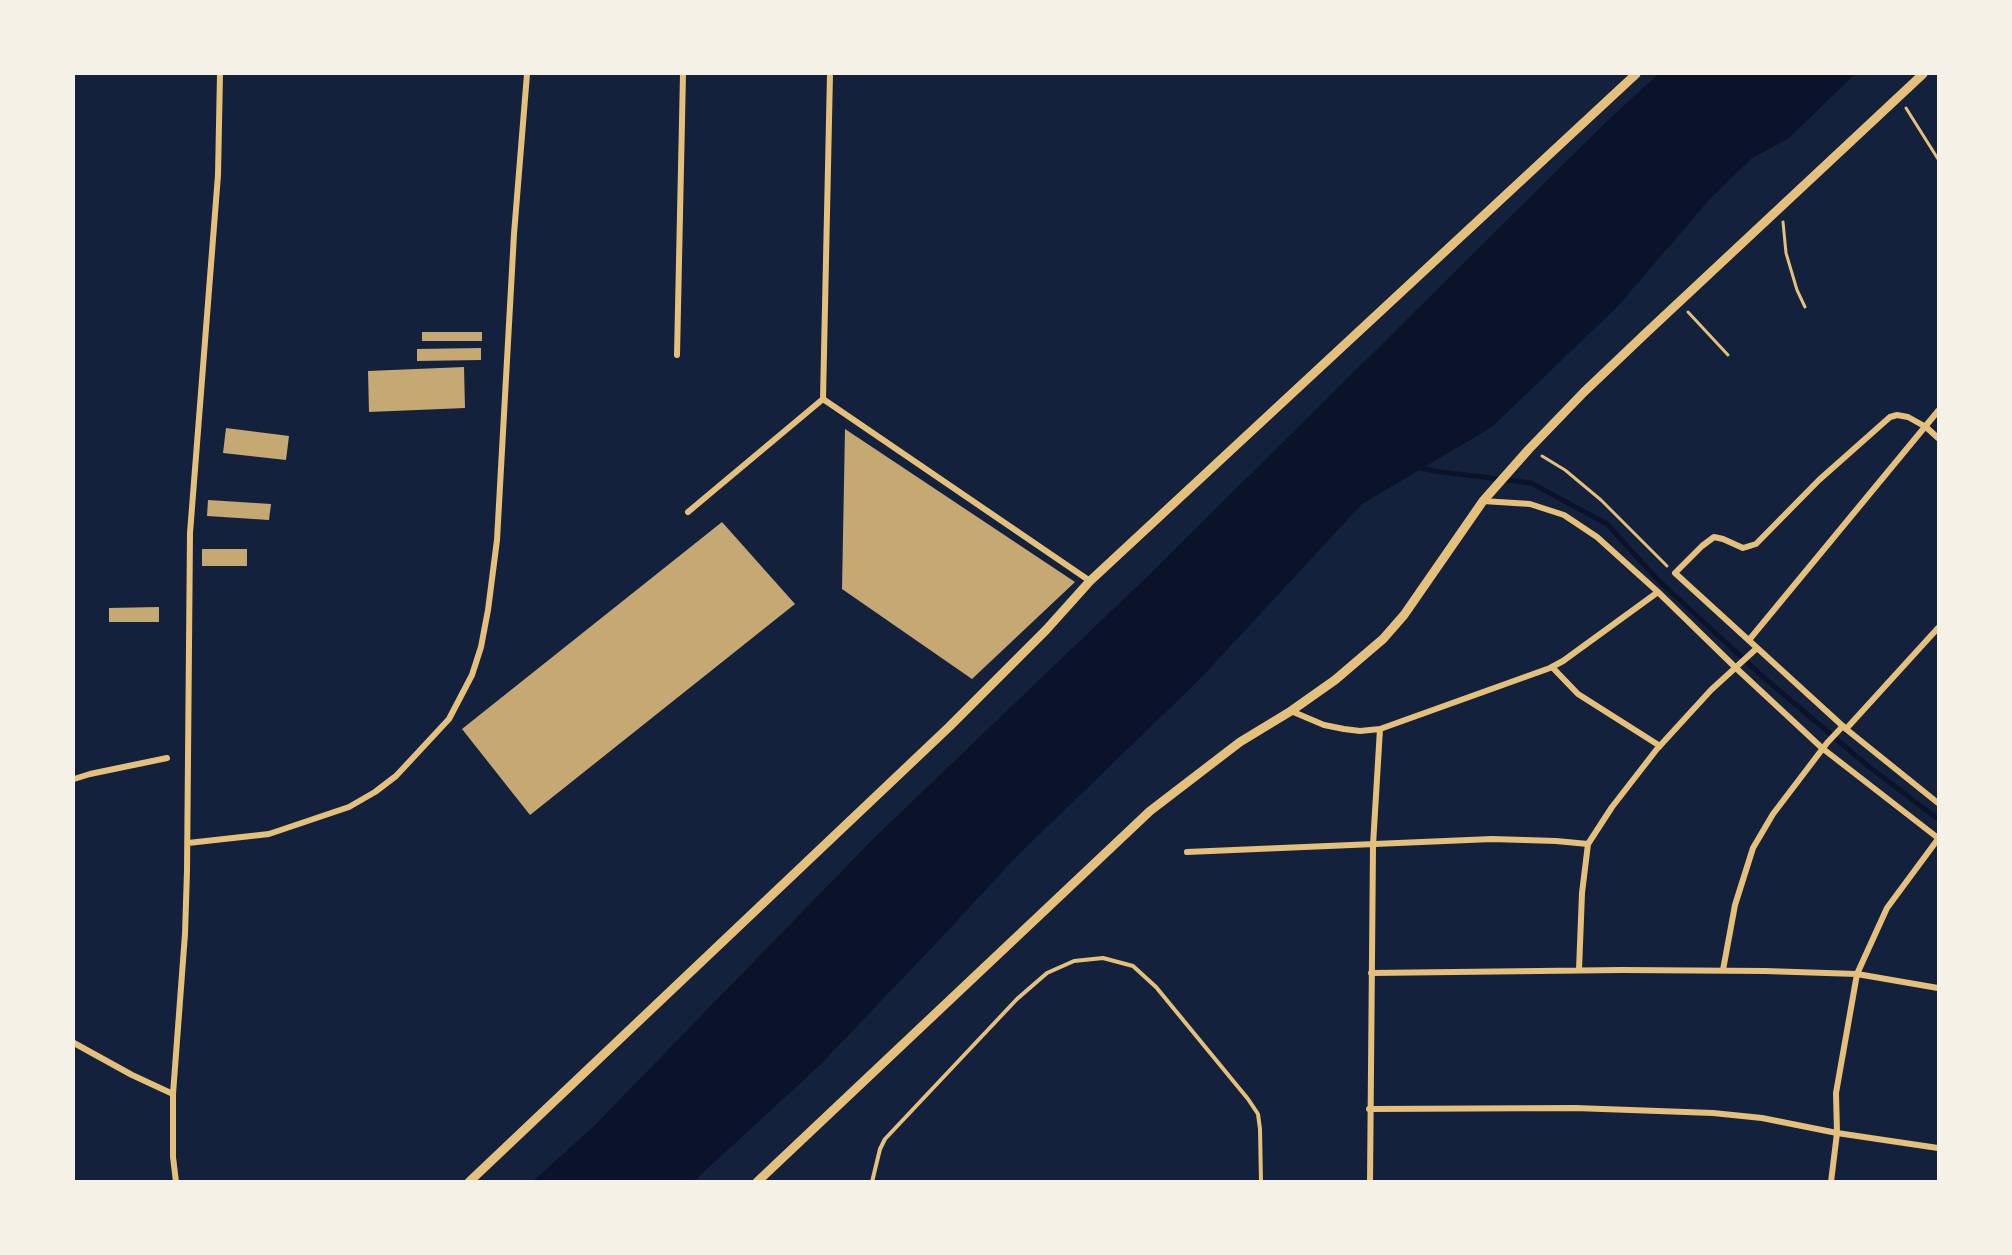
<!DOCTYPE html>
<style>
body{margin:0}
#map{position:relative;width:2012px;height:1255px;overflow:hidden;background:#14213d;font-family:"DejaVu Sans",sans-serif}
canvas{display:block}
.frame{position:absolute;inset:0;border:75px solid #f6f1e7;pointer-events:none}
</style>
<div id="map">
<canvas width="2012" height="1255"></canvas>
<div class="frame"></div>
</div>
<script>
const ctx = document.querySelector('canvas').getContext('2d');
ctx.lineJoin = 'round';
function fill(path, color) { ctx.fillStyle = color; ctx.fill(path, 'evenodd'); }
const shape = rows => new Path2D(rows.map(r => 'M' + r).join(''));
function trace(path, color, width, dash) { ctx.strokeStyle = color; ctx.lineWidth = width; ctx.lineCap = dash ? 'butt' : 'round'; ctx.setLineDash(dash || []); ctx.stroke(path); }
fill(shape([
 [1658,74,1855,74,1788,139,1752,158,1710,199,1618,306,1492,427,1362,504,1200,679,1017,856,942,937,820,1065,694,1181,533,1181,593,1127,875,837,1153,571,1605,123]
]), '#0b132b');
trace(shape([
 [1417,467,1434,471,1531,483,1607,524,1657,579,1762,676,1868,766,1938,819]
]), '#0b132b', 5);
fill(shape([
 [422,332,482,332,482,341,422,341],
 [481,348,481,360,417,361,417,349],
 [464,367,465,408,369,412,368,371],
 [226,428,289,436,286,460,223,453],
 [845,429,1075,582,972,679,842,589],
 [208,500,271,504,269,520,207,516],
 [722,522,795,604,530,815,462,729],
 [202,549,247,549,247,566,202,566],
 [159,607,159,622,109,622,109,608]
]), '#c6a872');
trace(shape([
 [1906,108,1938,159],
 [1783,222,1786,253,1797,290,1805,307],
 [1688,312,1728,355],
 [1542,456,1565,470,1601,500,1667,566]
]), '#e5c07b', 3);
trace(shape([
 [872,1182,880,1149,885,1139,1017,999,1047,973,1074,961,1103,958,1133,966,1156,987,1248,1099,1258,1114,1260,1129,1261,1182]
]), '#e5c07b', 4);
trace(shape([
 [830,74,823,399,1090,581],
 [677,355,683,74],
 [1938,438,1926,427,1908,417,1897,415,1890,417,1819,480,1756,544,1743,548,1723,539,1714,537,1702,546,1675,573,1846,729,1938,803],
 [1483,501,1530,504,1564,515,1597,537,1658,592,1736,668,1822,748,1938,838],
 [688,512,823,399],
 [1749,640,1938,411],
 [1552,667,1578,694,1660,746],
 [1291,711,1324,725,1344,729,1360,731,1380,729,1550,668,1563,661,1658,592],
 [1846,729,1938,628],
 [74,779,90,774,167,758],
 [188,843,269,834,349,807,375,792,396,776,449,719,472,675,481,647,488,610,497,540,514,234,527,74],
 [1187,852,1492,839,1556,841,1588,844],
 [1579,970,1582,893,1588,844,1612,807,1657,749,1711,690,1757,648],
 [1723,970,1735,905,1753,848,1773,814,1827,743,1843,726],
 [1371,973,1622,970,1765,971,1857,974,1938,988],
 [74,1043,132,1075,173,1094],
 [1369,1109,1575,1108,1713,1113,1762,1118,1837,1133,1938,1148],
 [176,1182,173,1157,173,1094,185,934,187,871,190,533,218,175,220,74],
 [1370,1182,1373,845,1380,729],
 [1831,1182,1837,1133,1836,1093,1857,974,1887,908,1938,839]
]), '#e5c07b', 6);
trace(shape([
 [469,1182,949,727,1046,630,1090,581,1636,74],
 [757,1182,1150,811,1240,742,1291,711,1335,680,1383,639,1404,615,1483,501,1529,449,1584,392,1646,333,1923,74]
]), '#e5c07b', 9);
</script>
